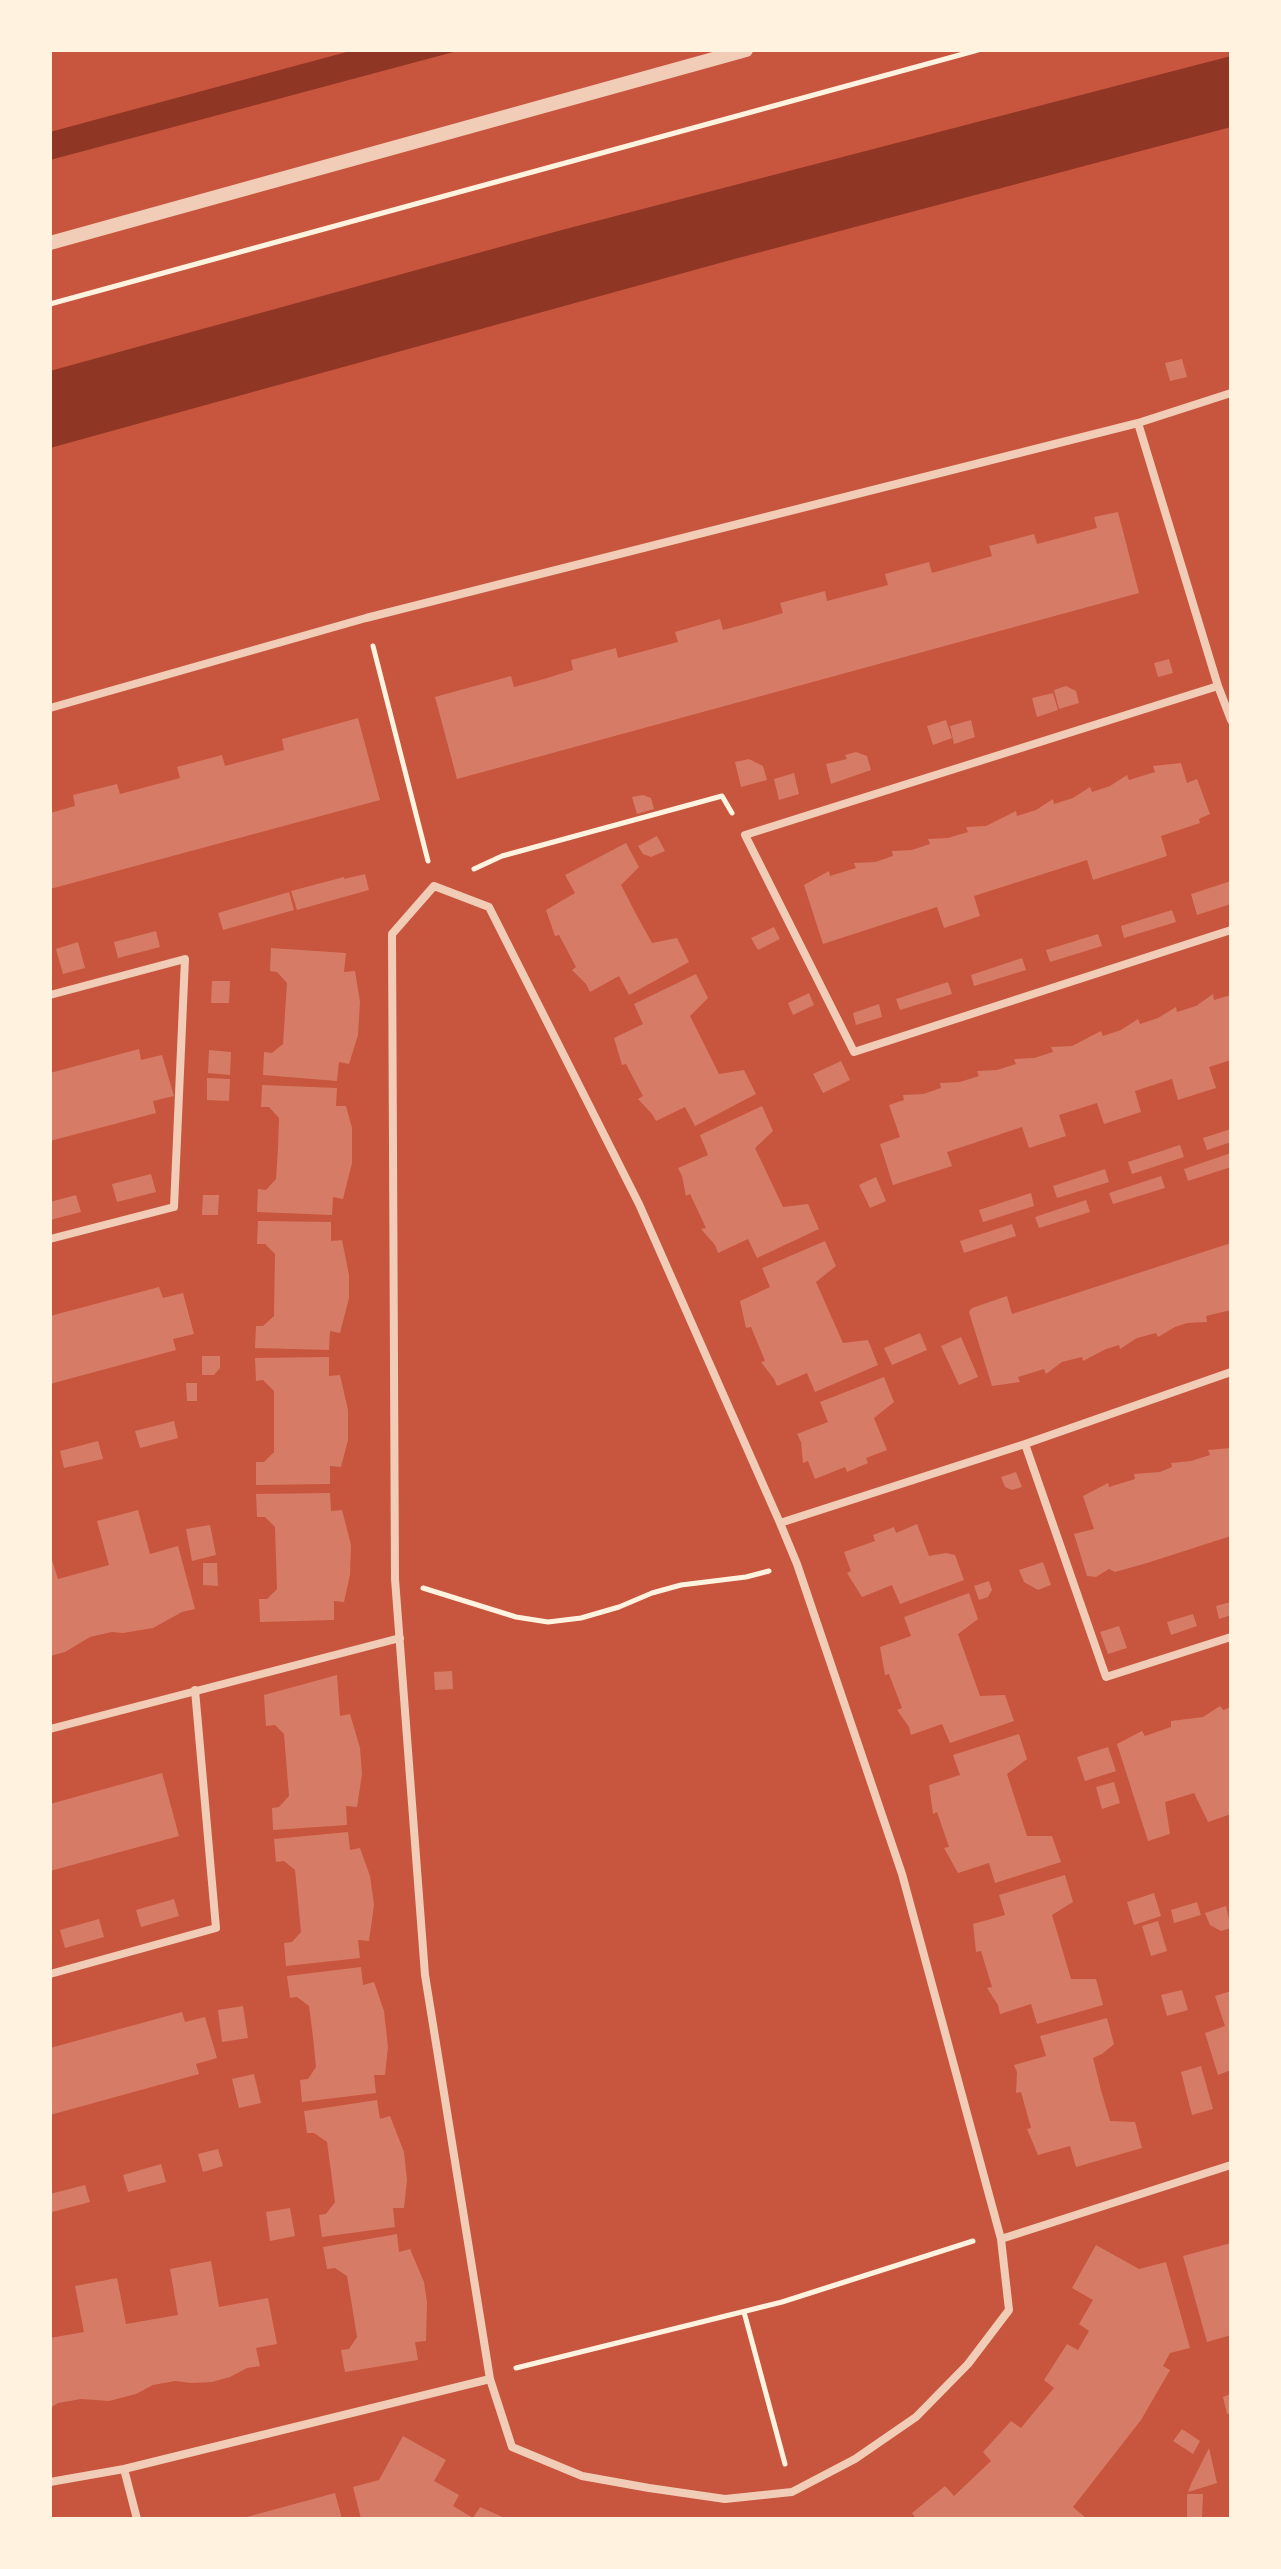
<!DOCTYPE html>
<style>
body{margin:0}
#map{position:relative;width:1281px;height:2569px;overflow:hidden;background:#c8553d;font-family:"IBM Plex Sans",sans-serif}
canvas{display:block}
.frame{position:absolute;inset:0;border:52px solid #fff3e0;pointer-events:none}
</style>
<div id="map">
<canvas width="1281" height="2569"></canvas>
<div class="frame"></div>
</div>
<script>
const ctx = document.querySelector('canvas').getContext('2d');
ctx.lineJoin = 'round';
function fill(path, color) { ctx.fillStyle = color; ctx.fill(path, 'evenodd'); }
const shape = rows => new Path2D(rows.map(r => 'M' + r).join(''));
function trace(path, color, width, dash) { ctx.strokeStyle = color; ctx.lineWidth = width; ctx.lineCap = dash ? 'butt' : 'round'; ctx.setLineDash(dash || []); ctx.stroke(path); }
fill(shape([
 [354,50,461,50,50,160,50,132],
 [1231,56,1231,127,727,261,50,448,50,371,558,231]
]), '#8f3625');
fill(shape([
 [1182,359,1187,377,1170,381,1165,363],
 [1118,512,1139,593,457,779,435,697,511,676,514,687,544,679,573,670,571,660,616,648,618,658,678,642,675,632,720,619,723,630,753,622,783,613,780,603,825,591,827,601,888,585,885,574,929,562,932,573,992,556,989,546,1012,540,1034,534,1037,544,1097,528,1094,517],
 [1169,659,1173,673,1158,677,1154,663],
 [1066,686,1076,691,1079,703,1059,709,1054,690],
 [1053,693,1058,710,1037,717,1032,698],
 [358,718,380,800,50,889,50,813,75,806,73,795,117,784,120,794,180,778,177,767,222,755,225,766,284,750,282,739],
 [946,720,952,738,933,745,927,726],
 [971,720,975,737,954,744,950,726],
 [856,752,867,756,871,770,831,784,826,764,847,759,845,755],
 [749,759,763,766,767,780,741,787,735,762],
 [1181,763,1187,783,1197,779,1210,814,1199,819,1200,823,1161,836,1167,856,1093,880,1087,860,974,896,980,916,944,928,937,907,823,944,804,885,829,871,830,876,856,868,854,863,875,862,893,856,892,851,912,850,930,844,928,839,948,838,968,832,966,827,986,826,1016,811,1017,816,1036,810,1053,799,1054,804,1073,798,1090,787,1092,792,1110,786,1127,775,1129,780,1155,772,1153,766],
 [794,773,799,794,779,800,774,779],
 [643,795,651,798,654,809,637,814,632,797],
 [657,836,665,851,651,857,643,854,638,846],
 [626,843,639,867,621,885,636,914,652,943,677,938,689,962,629,995,619,976,590,992,586,984,572,970,576,967,559,935,555,936,546,910,575,893,565,875],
 [365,874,369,890,297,910,291,891,344,877,344,879],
 [1231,881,1231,904,1197,915,1191,894],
 [289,892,294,910,223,930,218,913],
 [1172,910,1176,922,1124,938,1121,926],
 [774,927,780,939,758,950,751,938],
 [156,931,160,947,118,958,114,942],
 [1098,934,1102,946,1050,962,1046,950],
 [78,942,85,968,63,974,56,949],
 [271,948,346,953,344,972,355,971,360,1002,358,1035,349,1064,339,1062,337,1081,263,1075,264,1052,272,1053,283,1044,287,983,277,972,270,971],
 [1022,958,1026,970,974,986,971,975],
 [696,974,708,998,690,1016,719,1074,744,1070,756,1094,695,1126,685,1107,656,1121,652,1114,638,1099,643,1096,626,1064,622,1065,614,1038,643,1024,634,1004],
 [212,981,230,981,229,1003,211,1003],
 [948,982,952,994,900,1010,896,999],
 [809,993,814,1005,793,1015,788,1003],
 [1213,994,1214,1000,1231,995,1231,1060,1209,1067,1216,1088,1178,1100,1172,1079,1135,1091,1141,1112,1104,1124,1097,1103,1059,1115,1066,1136,1029,1148,1022,1127,947,1152,952,1166,893,1185,880,1144,900,1137,889,1105,904,1100,903,1095,923,1094,941,1088,940,1083,960,1082,979,1076,977,1071,997,1070,1016,1064,1014,1059,1034,1058,1053,1052,1051,1047,1072,1046,1101,1031,1103,1036,1121,1030,1138,1019,1140,1024,1158,1018,1176,1007,1177,1012,1196,1006],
 [879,1004,882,1017,856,1025,853,1013],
 [139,1049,141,1060,162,1055,174,1096,153,1101,156,1113,50,1141,50,1073],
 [209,1050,231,1052,230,1075,208,1073],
 [841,1061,850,1080,823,1093,813,1074],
 [207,1078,230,1079,229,1101,207,1100],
 [262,1085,337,1088,336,1106,346,1106,352,1128,352,1163,343,1199,333,1197,332,1215,257,1212,258,1189,266,1190,276,1179,278,1149,279,1118,269,1107,261,1107],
 [762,1106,773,1131,755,1148,783,1207,808,1204,819,1229,757,1258,748,1239,718,1253,715,1245,701,1229,706,1228,690,1194,686,1196,682,1176,678,1168,708,1155,700,1135],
 [1231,1129,1231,1142,1207,1150,1203,1138],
 [1180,1145,1184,1157,1132,1174,1128,1162],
 [1231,1153,1231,1167,1188,1181,1184,1169],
 [1105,1169,1109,1182,1057,1198,1053,1186],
 [151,1174,156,1192,117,1202,112,1184],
 [1161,1176,1165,1188,1113,1204,1109,1193],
 [876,1177,886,1201,870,1208,859,1185],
 [1031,1193,1034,1206,983,1222,979,1210],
 [76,1195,81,1212,50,1220,50,1202],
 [203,1195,219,1195,218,1215,202,1215],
 [1086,1200,1090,1212,1039,1228,1035,1217],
 [258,1221,331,1222,331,1241,342,1240,349,1275,349,1298,340,1333,330,1331,329,1350,255,1348,256,1326,263,1326,274,1316,275,1254,265,1244,257,1244],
 [1012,1224,1016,1236,964,1253,960,1241],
 [825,1241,836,1266,816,1282,843,1343,868,1340,878,1365,815,1392,807,1373,777,1386,774,1379,761,1362,765,1361,751,1327,746,1328,740,1301,770,1287,762,1268],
 [1231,1243,1231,1310,1206,1316,1207,1322,1187,1323,1175,1327,1158,1337,1156,1333,1137,1338,1120,1349,1119,1345,1106,1349,1083,1361,1082,1357,1062,1362,1046,1374,1044,1369,1018,1377,1020,1382,992,1386,969,1312,972,1308,1007,1296,1012,1314],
 [159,1287,163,1298,183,1293,194,1334,173,1339,176,1350,50,1384,50,1316],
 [920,1333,927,1350,892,1365,884,1348],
 [961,1337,978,1377,959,1385,941,1346],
 [202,1356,220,1356,220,1368,214,1375,202,1375],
 [329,1357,329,1376,340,1375,348,1410,348,1440,341,1467,330,1466,330,1484,256,1485,256,1462,264,1462,274,1452,274,1391,263,1380,256,1381,255,1358],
 [884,1377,894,1402,874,1418,887,1450,866,1458,868,1463,847,1472,845,1467,815,1479,808,1461,803,1463,801,1442,797,1434,828,1422,820,1402],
 [186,1383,197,1383,197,1401,187,1401],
 [174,1421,178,1438,140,1448,135,1431],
 [98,1441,103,1459,64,1468,60,1451],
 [1231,1448,1231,1536,1147,1563,1115,1572,1109,1569,1096,1577,1087,1576,1074,1534,1094,1529,1083,1496,1108,1483,1109,1487,1135,1479,1134,1474,1160,1472,1172,1467,1171,1463,1191,1461,1210,1455,1208,1450],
 [1016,1472,1022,1487,1012,1490,1005,1487,1001,1477],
 [330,1493,331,1511,342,1510,351,1545,350,1575,344,1602,334,1601,334,1620,260,1622,259,1599,267,1599,277,1589,275,1527,265,1517,257,1517,256,1494],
 [138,1510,150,1554,178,1546,195,1609,182,1612,153,1628,123,1633,112,1632,90,1637,65,1652,50,1656,50,1554,58,1579,109,1565,97,1521],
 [917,1524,929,1556,946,1553,955,1555,964,1580,900,1604,892,1585,862,1597,847,1573,851,1571,844,1552,875,1541,873,1535,894,1527,896,1533],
 [210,1525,216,1555,192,1561,186,1529],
 [1043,1562,1051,1585,1038,1590,1024,1582,1019,1570],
 [203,1563,217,1563,218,1586,203,1585],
 [989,1581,992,1590,988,1597,979,1600,974,1586],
 [969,1593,978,1619,958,1634,980,1696,1005,1695,1014,1721,950,1743,942,1724,911,1735,909,1727,897,1710,902,1708,889,1674,885,1675,880,1647,911,1636,904,1617],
 [1231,1602,1231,1615,1219,1619,1216,1606],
 [1193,1614,1197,1626,1171,1635,1167,1622],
 [1119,1626,1127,1648,1108,1654,1100,1632],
 [452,1671,453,1689,435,1690,434,1672],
 [337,1675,340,1716,350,1714,360,1748,362,1774,357,1807,346,1806,347,1825,273,1830,272,1808,279,1807,289,1796,284,1734,275,1725,266,1726,264,1695],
 [1220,1706,1223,1710,1231,1707,1231,1814,1208,1822,1194,1793,1165,1802,1170,1834,1148,1841,1117,1744,1142,1731,1145,1736,1171,1727,1171,1721,1203,1717],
 [1019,1734,1027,1759,1007,1774,1027,1836,1052,1836,1061,1862,995,1883,989,1863,958,1873,944,1848,949,1847,937,1812,933,1814,929,1785,960,1775,953,1755],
 [1108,1747,1116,1771,1085,1781,1077,1757],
 [162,1773,179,1836,50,1871,50,1804],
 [1114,1782,1120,1803,1102,1809,1096,1787],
 [348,1832,350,1850,360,1848,370,1876,374,1905,369,1941,358,1940,360,1958,286,1966,284,1943,292,1942,301,1932,295,1870,284,1861,276,1862,274,1839],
 [1065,1875,1073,1902,1052,1915,1071,1979,1096,1979,1103,2005,1037,2024,1031,2004,1000,2014,998,2005,987,1988,992,1987,981,1951,976,1952,973,1924,1005,1915,999,1895],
 [1154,1893,1161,1916,1134,1925,1127,1902],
 [174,1899,179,1916,141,1927,136,1910],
 [1197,1902,1201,1915,1174,1923,1171,1910],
 [1226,1906,1231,1928,1221,1931,1210,1925,1205,1913],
 [99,1919,104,1937,65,1948,60,1930],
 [1158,1921,1167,1951,1151,1956,1142,1926],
 [361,1967,363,1985,374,1982,384,2011,388,2047,385,2075,374,2075,376,2093,302,2102,300,2080,308,2079,316,2067,313,2037,309,2006,297,1997,290,1998,287,1976],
 [1182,1990,1188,2010,1167,2016,1161,1995],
 [1231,1991,1231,2070,1218,2075,1205,2033,1225,2026,1215,1996],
 [243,2006,248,2038,222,2042,218,2010],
 [182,2012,185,2022,205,2017,217,2058,196,2064,199,2074,50,2115,50,2048],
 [1107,2018,1114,2044,1102,2054,1093,2058,1101,2090,1110,2121,1135,2122,1142,2148,1076,2167,1070,2146,1038,2155,1027,2129,1031,2128,1021,2092,1016,2093,1017,2072,1014,2065,1046,2056,1040,2036],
 [1201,2066,1213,2109,1192,2115,1181,2072],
 [254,2074,261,2103,239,2108,232,2079],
 [377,2100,380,2119,390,2116,404,2152,407,2180,404,2208,393,2208,395,2227,322,2237,319,2215,326,2214,335,2202,327,2142,314,2133,307,2133,304,2111],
 [218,2149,223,2166,203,2172,198,2154],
 [161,2164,166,2182,128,2192,123,2175],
 [85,2185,90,2202,52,2212,50,2194],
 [290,2208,295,2236,270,2241,266,2212],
 [397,2234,399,2252,410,2249,424,2282,427,2302,426,2341,415,2342,418,2360,345,2372,341,2350,349,2349,357,2337,352,2306,347,2276,335,2268,327,2269,323,2247],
 [1231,2243,1231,2335,1207,2342,1183,2256],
 [1096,2245,1139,2269,1166,2262,1190,2348,1170,2353,1163,2366,1170,2370,1141,2420,1073,2507,1087,2519,916,2519,912,2513,945,2486,954,2496,991,2461,983,2452,1011,2421,1021,2428,1054,2388,1044,2380,1067,2344,1078,2350,1089,2331,1079,2324,1093,2300,1072,2288],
 [211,2261,219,2307,268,2298,277,2344,256,2348,260,2366,247,2368,230,2377,212,2382,191,2383,175,2381,153,2385,136,2394,109,2401,81,2399,58,2403,50,2408,50,2338,84,2332,75,2286,117,2278,126,2324,178,2315,170,2269],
 [1231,2394,1231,2413,1227,2414,1223,2397],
 [1182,2429,1200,2441,1193,2454,1173,2441],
 [403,2436,446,2460,434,2481,459,2495,453,2506,473,2518,480,2507,507,2519,361,2519,353,2487,379,2480],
 [1209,2448,1217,2483,1188,2492,1191,2484],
 [335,2493,342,2519,243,2519,243,2518],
 [1187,2494,1203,2494,1202,2519,1187,2519]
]), '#d67c66');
trace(shape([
 [50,304,978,50],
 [373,646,428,861],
 [474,869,502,856,722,796,732,813],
 [423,1588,516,1617,548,1622,581,1618,619,1607,652,1593,681,1585,746,1577,769,1571],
 [744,2312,785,2464],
 [516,2368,782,2302,973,2241]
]), '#fff3e0', 5);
trace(shape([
 [1138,423,1218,686,1231,720],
 [1218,686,745,835,854,1052,1231,930],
 [50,708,366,618,1138,423,1231,393],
 [50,995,185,959,174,1207,50,1239],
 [1025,1444,1106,1677,1231,1637],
 [780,1523,1025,1444,1231,1372],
 [50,1729,400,1638],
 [50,1974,216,1928,195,1690],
 [490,2379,425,1975,395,1579,392,934,434,886,489,907,639,1204,780,1523,797,1564,902,1874,1001,2239],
 [124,2469,137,2519],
 [50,2482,124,2469,490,2379,512,2447,582,2476,649,2488,725,2499,792,2492,855,2459,916,2417,968,2364,1009,2310,1001,2239,1231,2165]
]), '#f1ccb7', 8);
trace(shape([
 [50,243,746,50]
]), '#f1ccb7', 14);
</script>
